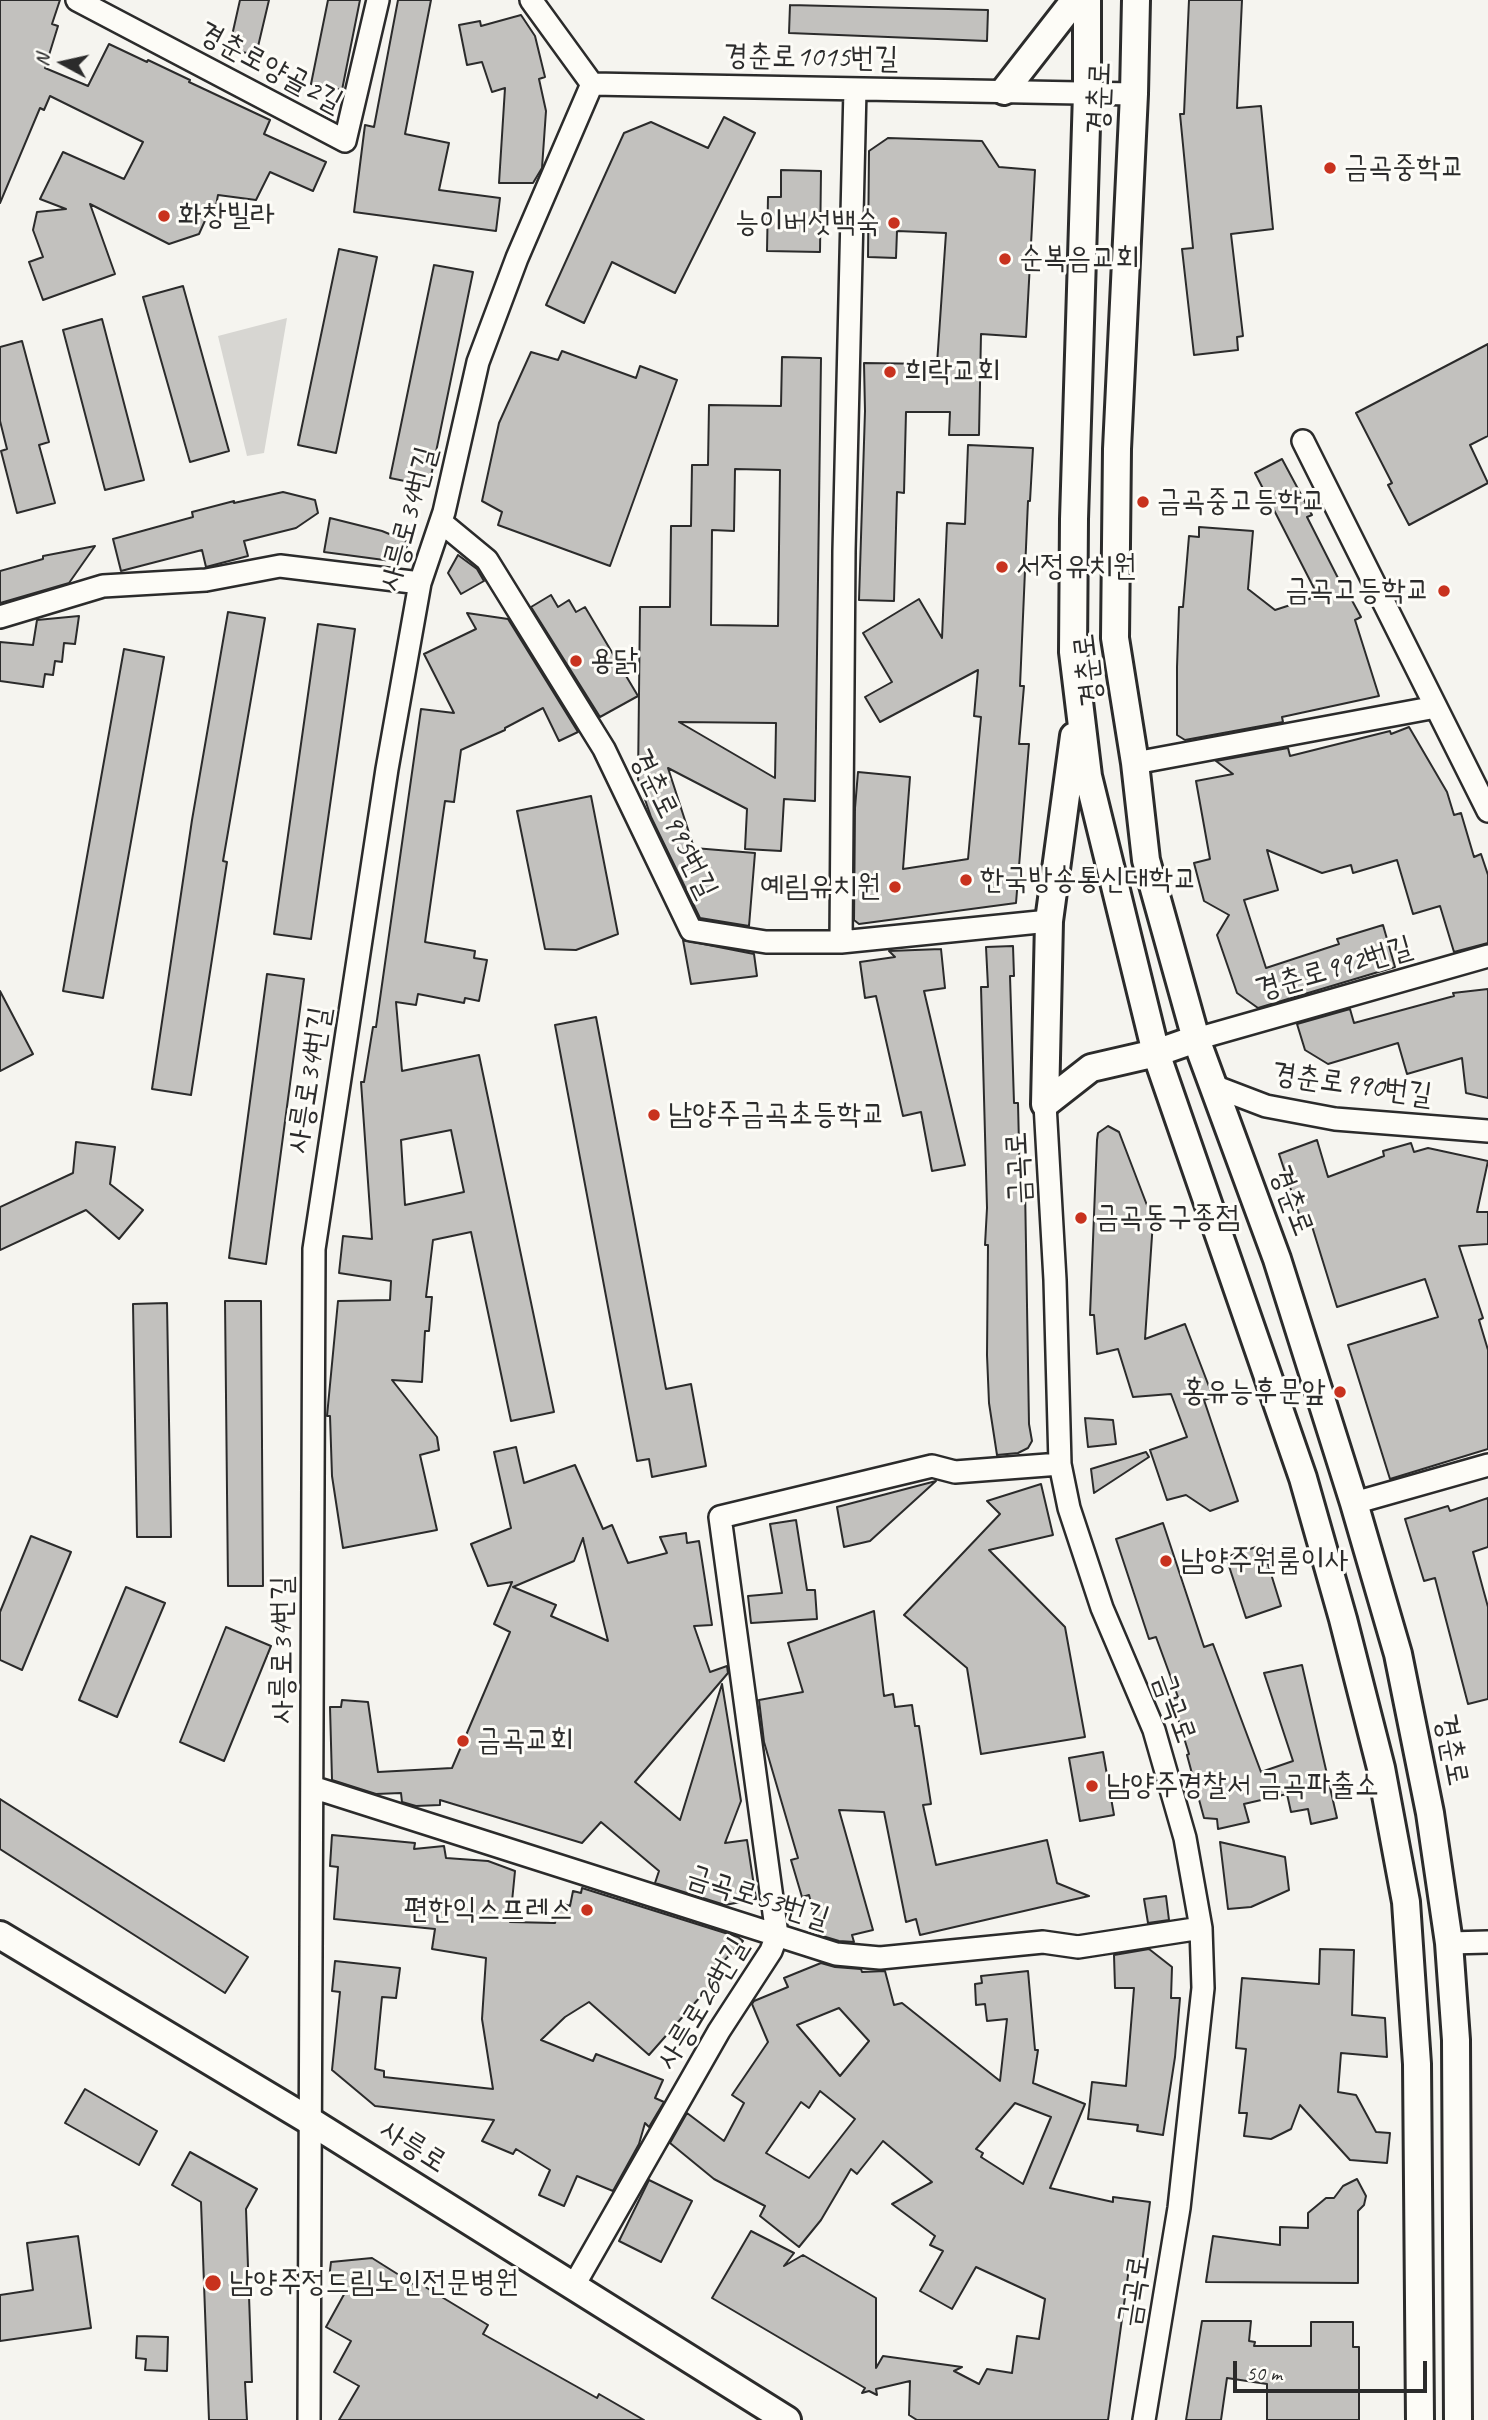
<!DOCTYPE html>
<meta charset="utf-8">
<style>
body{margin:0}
#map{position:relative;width:1488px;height:2420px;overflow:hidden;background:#f5f4ef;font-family:Caveat,sans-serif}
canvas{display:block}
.north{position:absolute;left:28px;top:28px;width:70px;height:70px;-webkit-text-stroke:5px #fdfcf7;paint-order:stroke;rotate:278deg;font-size:19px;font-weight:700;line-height:28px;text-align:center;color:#2b2b2b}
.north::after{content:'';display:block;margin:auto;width:24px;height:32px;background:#2b2b2b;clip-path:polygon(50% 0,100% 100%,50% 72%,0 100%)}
.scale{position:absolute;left:1233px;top:2361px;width:194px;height:32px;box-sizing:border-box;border:4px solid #2b2b2b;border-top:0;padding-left:9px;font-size:21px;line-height:24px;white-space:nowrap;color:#2b2b2b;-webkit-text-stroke:5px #fdfcf7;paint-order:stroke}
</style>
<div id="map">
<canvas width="1488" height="2420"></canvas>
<div class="north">N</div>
<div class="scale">50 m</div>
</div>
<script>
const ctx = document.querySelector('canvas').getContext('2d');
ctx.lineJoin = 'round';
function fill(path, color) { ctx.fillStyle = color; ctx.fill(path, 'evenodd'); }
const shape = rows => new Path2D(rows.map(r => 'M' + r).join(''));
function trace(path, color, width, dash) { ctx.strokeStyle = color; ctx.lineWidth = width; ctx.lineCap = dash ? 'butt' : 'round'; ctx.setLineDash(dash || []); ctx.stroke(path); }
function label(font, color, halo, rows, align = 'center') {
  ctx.font = font + ' Caveat,"Poor Story",sans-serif'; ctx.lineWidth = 6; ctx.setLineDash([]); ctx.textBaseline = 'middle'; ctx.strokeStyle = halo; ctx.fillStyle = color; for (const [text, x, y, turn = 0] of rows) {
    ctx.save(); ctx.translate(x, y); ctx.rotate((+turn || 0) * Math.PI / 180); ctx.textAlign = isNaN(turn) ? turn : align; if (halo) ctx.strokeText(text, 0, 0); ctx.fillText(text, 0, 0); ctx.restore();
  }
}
fill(shape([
 [287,318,264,453,247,456,218,336]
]), '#d7d6d2');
const building = shape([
 [0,0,60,0,52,24,58,26,45,68,88,86,109,44,147,62,148,60,190,80,189,82,270,120,264,134,326,162,313,191,270,172,256,200,218,195,214,217,208,214,199,234,169,244,90,204,115,274,43,300,29,262,43,257,33,230,37,212,66,209,40,199,63,152,124,179,143,142,50,96,44,110,40,108,0,203,0,0],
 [240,0,269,0,256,55,229,49,240,0],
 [328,0,360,0,342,90,311,84,328,0],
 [398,0,431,0,405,134,449,143,439,190,500,198,496,231,354,212,365,125,374,127,398,0],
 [1189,0,1242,0,1237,108,1261,106,1273,229,1231,234,1243,336,1237,337,1238,350,1194,355,1182,249,1193,248,1180,114,1184,114,1189,0],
 [790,5,988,10,987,41,789,33,790,5],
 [521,15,535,36,545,77,539,79,546,111,542,168,533,183,499,183,505,88,492,92,482,62,467,65,459,25,480,21,481,26,521,15],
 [724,117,755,133,675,293,612,262,584,323,546,305,624,133,651,122,708,148,724,117],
 [888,138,982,141,999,167,1035,170,1026,337,981,334,979,435,949,435,950,412,906,412,904,493,897,492,894,601,859,600,865,411,864,363,937,364,946,233,897,231,896,258,868,257,869,151,888,138],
 [781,170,821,171,820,252,767,251,768,197,781,197,781,170],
 [339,249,377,257,336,453,298,445,339,249],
 [434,265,473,272,429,486,390,478,434,265],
 [183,286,229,451,190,462,143,297,183,286],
 [102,319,144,480,105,490,63,330,102,319],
 [22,341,49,442,39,445,55,503,17,513,1,451,7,449,0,421,0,347,22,341],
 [1488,344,1488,436,1470,445,1488,483,1409,525,1388,485,1392,483,1356,413,1488,344],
 [562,351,636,378,640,366,677,380,610,566,498,525,502,512,482,501,499,423,531,352,558,360,562,351],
 [782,357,821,358,815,801,784,799,781,851,745,849,747,809,668,768,694,848,755,853,749,926,700,918,651,817,638,779,640,607,670,607,671,526,691,526,692,465,708,465,709,405,781,406,782,357],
 [735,469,780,470,778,626,711,625,712,530,734,531,735,469],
 [679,722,776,723,775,778,679,722],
 [968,445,1033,448,1030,501,1028,501,1020,686,1024,686,1019,744,1029,744,1016,903,859,924,854,920,855,808,858,772,910,777,903,869,968,859,981,717,974,716,978,670,880,722,865,697,892,682,863,633,919,599,942,638,947,523,965,524,968,445],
 [1282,459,1312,515,1307,517,1340,582,1342,582,1361,617,1355,620,1379,696,1282,717,1283,722,1185,740,1177,735,1177,667,1179,607,1183,607,1189,536,1199,537,1199,527,1253,531,1248,589,1275,610,1318,596,1255,473,1282,459],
 [283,492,315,500,318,513,296,528,244,541,248,556,206,567,202,550,121,571,113,539,193,517,192,512,234,501,234,503,283,492],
 [330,518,382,531,409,542,399,562,324,552,330,518],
 [95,546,69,583,0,603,0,571,43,559,43,556,95,546],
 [458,555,477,569,484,581,461,594,448,573,458,555],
 [551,595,558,607,569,600,576,612,585,607,638,696,600,717,531,607,551,595],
 [228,612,265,618,223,861,227,862,191,1095,152,1089,192,820,228,612],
 [467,613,508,619,578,732,559,741,543,708,505,728,505,730,461,750,454,802,445,801,425,942,475,951,474,958,487,960,479,1001,465,998,464,1003,418,994,416,1005,396,1002,402,1071,479,1055,554,1412,511,1421,471,1232,433,1240,426,1297,432,1297,429,1331,425,1331,422,1382,392,1380,437,1437,439,1450,420,1455,437,1530,343,1548,332,1476,330,1416,327,1416,338,1301,390,1300,391,1281,339,1273,343,1236,372,1239,361,1082,364,1082,373,1027,376,1027,421,709,454,713,424,654,476,629,467,613],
 [451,1130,464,1192,405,1205,401,1140,451,1130],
 [79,616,75,644,64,643,62,662,55,661,53,675,45,674,43,687,0,681,0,642,33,645,37,620,79,616],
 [318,624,355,629,311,939,274,934,318,624],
 [124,649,164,657,103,998,63,991,124,649],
 [1409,727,1447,792,1454,815,1461,813,1474,857,1481,854,1488,875,1488,943,1454,952,1440,906,1413,914,1397,860,1353,873,1351,865,1322,873,1267,850,1278,890,1244,900,1266,968,1339,944,1337,939,1383,925,1395,967,1258,1008,1237,993,1217,935,1229,915,1204,901,1194,863,1210,859,1196,781,1233,774,1216,761,1288,748,1290,756,1390,731,1391,734,1409,727],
 [591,796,618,934,576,950,545,949,517,811,591,796],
 [683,940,754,954,757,976,691,984,683,940],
 [1013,946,1014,976,1010,976,1014,1103,1018,1103,1020,1187,1025,1186,1029,1424,1032,1441,1028,1448,1018,1453,997,1455,989,1403,987,1355,988,1245,985,1245,987,1208,981,987,988,987,986,947,1013,946],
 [941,949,945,988,924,991,965,1165,932,1171,921,1112,903,1116,876,996,865,998,860,962,895,957,889,951,941,949],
 [267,974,304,979,266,1264,229,1258,267,974],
 [1488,989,1488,1098,1466,1093,1462,1058,1407,1074,1398,1043,1328,1064,1305,1050,1297,1024,1350,1009,1354,1023,1454,996,1453,993,1488,989],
 [0,991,33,1054,0,1071,0,991],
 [596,1017,666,1389,691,1384,706,1466,652,1477,649,1459,637,1461,555,1025,596,1017],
 [1108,1126,1119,1132,1153,1221,1145,1339,1185,1324,1213,1397,1204,1400,1238,1501,1210,1511,1186,1495,1167,1500,1150,1450,1187,1437,1171,1394,1133,1397,1118,1349,1097,1354,1094,1315,1090,1315,1097,1140,1098,1133,1108,1126],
 [1317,1140,1328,1177,1384,1156,1383,1151,1411,1143,1414,1152,1428,1148,1488,1161,1477,1212,1488,1212,1488,1244,1459,1246,1483,1318,1479,1320,1488,1350,1488,1449,1390,1479,1348,1345,1438,1317,1425,1279,1337,1307,1311,1223,1303,1226,1279,1154,1317,1140],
 [76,1142,115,1147,110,1184,143,1210,119,1239,86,1210,0,1250,0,1207,73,1173,76,1142],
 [225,1301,261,1301,263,1586,228,1586,225,1301],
 [167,1303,171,1537,137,1537,133,1304,167,1303],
 [1085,1418,1113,1420,1116,1444,1088,1447,1085,1418],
 [516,1447,524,1483,575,1465,603,1529,612,1525,628,1563,667,1553,660,1537,686,1533,687,1543,699,1541,712,1625,694,1626,710,1672,727,1666,728,1673,635,1782,680,1820,722,1684,741,1801,725,1843,747,1840,756,1899,725,1905,655,1883,659,1871,601,1822,582,1843,440,1800,440,1805,416,1806,402,1802,401,1793,376,1794,332,1780,330,1707,341,1707,342,1700,368,1702,378,1772,452,1768,510,1632,494,1624,512,1582,488,1586,471,1544,511,1528,494,1452,516,1447],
 [583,1538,584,1543,608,1641,551,1616,556,1605,513,1587,574,1561,583,1538],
 [1146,1452,1149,1457,1094,1493,1091,1469,1146,1452],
 [936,1481,870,1541,844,1547,837,1507,936,1481],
 [1041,1484,1053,1535,989,1550,1065,1627,1085,1737,981,1754,967,1668,904,1615,1000,1514,987,1501,1041,1484],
 [1488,1498,1488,1547,1473,1552,1488,1607,1488,1699,1468,1704,1435,1578,1424,1581,1405,1519,1448,1506,1450,1511,1488,1498],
 [796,1520,807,1590,815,1590,817,1619,751,1623,748,1596,782,1593,770,1524,796,1520],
 [1163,1523,1204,1647,1213,1644,1261,1772,1293,1761,1264,1673,1302,1665,1337,1818,1311,1824,1308,1809,1291,1812,1287,1794,1244,1804,1249,1822,1218,1829,1217,1819,1204,1818,1187,1755,1189,1754,1172,1699,1178,1697,1156,1637,1149,1639,1116,1539,1163,1523],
 [31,1536,71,1552,22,1670,0,1660,0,1612,31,1536],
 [1262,1545,1281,1606,1246,1618,1226,1557,1262,1545],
 [126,1587,165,1603,117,1717,79,1700,126,1587],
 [874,1611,884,1696,893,1694,895,1707,912,1705,915,1726,919,1726,931,1804,923,1805,936,1865,1047,1840,1057,1883,1089,1896,920,1935,916,1919,906,1922,884,1812,839,1810,873,1930,852,1935,854,1942,839,1941,819,1935,809,1895,802,1897,791,1860,798,1858,764,1742,759,1700,803,1692,788,1643,874,1611],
 [226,1627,271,1646,224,1761,180,1742,226,1627],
 [1103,1752,1114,1815,1080,1821,1069,1758,1103,1752],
 [0,1799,248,1957,225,1993,0,1849,0,1799],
 [332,1835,415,1843,414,1849,444,1846,446,1858,488,1861,515,1871,510,1922,555,1923,560,1903,570,1906,573,1891,581,1893,582,1888,738,1937,743,1941,718,1967,723,1971,649,2055,589,2002,565,2017,541,2040,593,2061,596,2054,663,2080,655,2098,664,2102,649,2127,645,2123,639,2144,613,2191,577,2176,564,2206,539,2195,550,2170,516,2149,513,2154,482,2141,494,2120,375,2106,332,2070,340,1992,332,1991,335,1961,400,1968,396,1998,382,1997,375,2069,384,2071,384,2077,493,2089,482,2019,486,1958,432,1949,435,1929,334,1919,338,1867,330,1866,332,1835],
 [1220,1842,1285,1857,1289,1890,1251,1907,1228,1909,1220,1842],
 [1166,1896,1169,1920,1148,1923,1144,1899,1166,1896],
 [1149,1949,1172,1967,1171,1998,1180,1998,1175,2057,1163,2135,1137,2131,1138,2125,1088,2119,1092,2082,1126,2086,1134,1988,1115,1988,1114,1955,1149,1949],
 [1320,1949,1354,1950,1352,2015,1385,2018,1387,2057,1341,2053,1338,2092,1356,2095,1376,2132,1390,2133,1387,2163,1350,2160,1300,2105,1291,2129,1271,2139,1244,2136,1247,2113,1239,2113,1246,2049,1236,2048,1242,1978,1319,1984,1320,1949],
 [821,1963,835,1967,861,1969,862,1972,885,1971,894,2005,902,2003,1000,2081,1007,2019,987,2021,985,2004,976,2005,975,1984,982,1983,981,1976,1028,1971,1035,2050,1038,2050,1033,2083,1085,2104,1050,2188,1113,2202,1113,2197,1150,2202,1142,2263,1130,2261,1108,2420,917,2420,909,2415,910,2381,876,2389,877,2395,869,2391,862,2393,865,2388,712,2298,751,2231,794,2253,784,2266,803,2255,876,2298,876,2368,883,2356,962,2367,954,2371,979,2384,987,2369,1012,2373,1017,2336,1039,2339,1045,2299,976,2267,952,2309,920,2291,943,2251,930,2245,935,2236,892,2204,932,2182,883,2141,857,2174,851,2169,821,2220,799,2247,760,2216,765,2206,714,2179,670,2143,687,2113,724,2141,744,2103,732,2095,768,2042,752,2004,754,2001,788,1987,784,1978,821,1963],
 [839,2008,869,2041,840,2076,797,2025,839,2008],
 [820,2091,855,2119,809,2178,766,2153,801,2102,809,2108,820,2091],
 [1015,2103,1051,2117,1023,2184,981,2157,983,2153,976,2149,1015,2103],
 [85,2089,157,2131,139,2165,65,2123,85,2089],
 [190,2152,257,2189,246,2209,252,2382,245,2382,247,2420,209,2420,201,2202,172,2185,190,2152],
 [1357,2179,1366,2196,1364,2205,1358,2211,1358,2283,1206,2282,1213,2236,1280,2245,1280,2227,1308,2228,1308,2213,1326,2198,1334,2198,1343,2186,1357,2179],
 [649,2180,692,2201,661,2262,619,2241,649,2180],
 [78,2236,91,2328,0,2341,0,2295,33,2290,27,2243,78,2236],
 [372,2258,415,2285,417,2282,488,2325,483,2334,597,2398,599,2394,644,2420,339,2420,359,2386,334,2372,351,2341,326,2327,347,2289,329,2279,331,2262,372,2258],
 [1202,2321,1251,2321,1249,2341,1255,2342,1254,2346,1311,2346,1311,2322,1353,2322,1353,2347,1359,2347,1359,2420,1267,2420,1267,2384,1227,2378,1221,2420,1186,2420,1202,2321],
 [137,2336,168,2337,167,2371,145,2370,146,2359,136,2358,137,2336]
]);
fill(building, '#c2c1be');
trace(building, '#2b2b2b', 2);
const minor = shape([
 [77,0,345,141,378,0],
 [531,0,592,84],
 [592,84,1134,94],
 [1303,441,1488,811],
 [441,522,487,560,604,749,691,930,766,942,841,942,1049,921],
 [0,617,103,586,206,580,280,566,420,583],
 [1135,763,1436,707],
 [841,942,844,551,855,89],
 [1196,1039,1488,956],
 [1211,1085,1266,1106,1335,1119,1488,1131],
 [1045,1104,1055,1280,1060,1464,1069,1508,1102,1608,1154,1730,1185,1838,1201,1928,1203,1988,1179,2208,1144,2420],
 [1354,1503,1488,1465],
 [312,1787,836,1954,880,1958,1043,1942,1078,1947,1201,1928],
 [1449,1943,1488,1942],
 [573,2287,719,2031,771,1951,777,1935,720,1517,932,1466,955,1472,1060,1464],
 [309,2420,314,1249,387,769,420,583,444,512,478,362,517,258,592,84]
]);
const tertiary = shape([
 [1087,0,1087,93,1074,519,1073,652,1088,776,1156,1053,1303,1478,1343,1619,1381,1768,1406,1902,1417,2064,1420,2420],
 [1136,0,1134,94,1117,449,1115,638,1135,763,1146,860,1196,1039,1277,1259,1354,1503,1398,1654,1430,1813,1449,1943,1456,2040,1458,2420],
 [1004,91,1075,0],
 [1045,1104,1049,921,1074,736],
 [1045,1104,1091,1068,1156,1053,1196,1039],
 [0,1935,310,2121,787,2420]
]);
trace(minor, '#2b2b2b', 26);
trace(tertiary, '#2b2b2b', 32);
trace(minor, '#fdfcf7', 21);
trace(tertiary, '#fdfcf7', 26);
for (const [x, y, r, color] of [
 [1330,168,7,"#c8321e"],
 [164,216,7,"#c8321e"],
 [894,223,7,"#c8321e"],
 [1005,259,7,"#c8321e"],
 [890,372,7,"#c8321e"],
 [1143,502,7,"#c8321e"],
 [1002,567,7,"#c8321e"],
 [1444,591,7,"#c8321e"],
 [576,661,7,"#c8321e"],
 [966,880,7,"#c8321e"],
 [895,887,7,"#c8321e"],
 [654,1115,7,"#c8321e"],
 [1081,1218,7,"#c8321e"],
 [1340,1392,7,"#c8321e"],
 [1166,1561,7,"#c8321e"],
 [463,1741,7,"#c8321e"],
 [1092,1786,7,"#c8321e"],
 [587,1910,7,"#c8321e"],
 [213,2283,9,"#c8321e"]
]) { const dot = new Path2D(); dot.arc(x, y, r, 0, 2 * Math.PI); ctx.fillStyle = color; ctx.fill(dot); trace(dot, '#fdfcf7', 2.5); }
label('30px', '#2b2b2b', '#fdfcf7', [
 ["경춘로1015번길",811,58,1],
 ["경춘로양골2길",270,68,28],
 ["경춘로",1100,98,-88],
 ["사릉로34번길",409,519,-75],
 ["경춘로",1089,670,-97],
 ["경춘로995번길",673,824,64],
 ["경춘로992번길",1334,969,-16],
 ["사릉로34번길",310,1080,-81],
 ["경춘로990번길",1352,1085,8],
 ["금곡로",1019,1168,-93],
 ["경춘로",1291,1201,69],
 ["사릉로34번길",283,1650,-90],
 ["금곡로",1174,1708,70],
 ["경춘로",1451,1750,79],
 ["금곡로53번길",758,1898,18],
 ["사릉로26번길",703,2004,-59],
 ["사릉로",413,2147,32],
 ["금곡로",1135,2291,-81]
]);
label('30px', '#2b2b2b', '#fdfcf7', [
 ["금곡중학교",1344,168],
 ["화창빌라",178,216],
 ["능이버섯백숙",880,223,"right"],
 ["순복음교회",1019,259],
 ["희락교회",904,372],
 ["금곡중고등학교",1157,502],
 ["서정유치원",1016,567],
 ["금곡고등학교",1430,591,"right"],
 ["용닭",590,661],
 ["한국방송통신대학교",980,880],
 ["예림유치원",881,887,"right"],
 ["남양주금곡초등학교",668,1115],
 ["금곡동구종점",1095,1218],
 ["홍유능후문앞",1326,1392,"right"],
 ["남양주원룸이사",1180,1561],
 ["금곡교회",477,1741],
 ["남양주경찰서 금곡파출소",1106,1786],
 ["편한익스프레스",573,1910,"right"],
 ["남양주정드림노인전문병원",229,2283]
], 'left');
</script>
